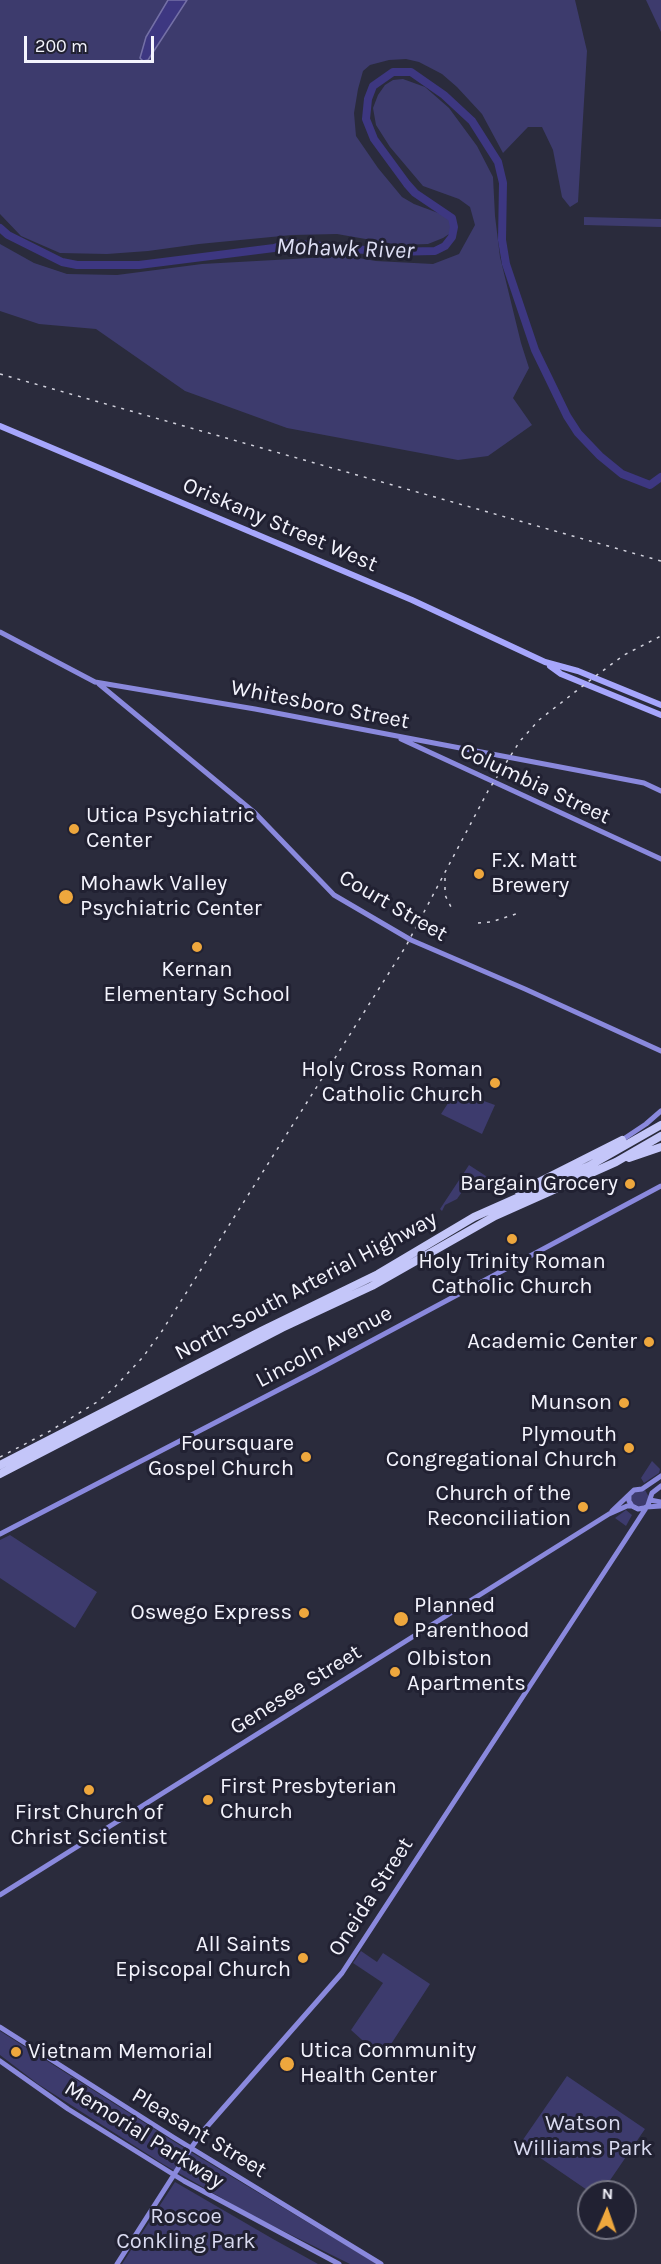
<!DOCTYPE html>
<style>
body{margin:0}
#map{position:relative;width:661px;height:2264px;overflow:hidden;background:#2a2b3c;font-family:Karla,sans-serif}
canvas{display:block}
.north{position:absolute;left:577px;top:2180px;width:60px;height:60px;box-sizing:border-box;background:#212132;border:2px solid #757583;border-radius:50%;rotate:2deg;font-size:16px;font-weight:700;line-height:24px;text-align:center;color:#f4f4fd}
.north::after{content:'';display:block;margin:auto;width:21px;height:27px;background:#eea73d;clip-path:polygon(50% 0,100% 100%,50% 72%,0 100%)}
.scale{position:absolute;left:24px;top:36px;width:130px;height:27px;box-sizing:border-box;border:3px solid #f4f4fd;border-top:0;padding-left:8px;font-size:18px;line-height:21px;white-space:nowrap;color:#f4f4fd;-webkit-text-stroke:4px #212132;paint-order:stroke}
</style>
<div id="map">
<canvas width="661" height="2264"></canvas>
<div class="north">N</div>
<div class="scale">200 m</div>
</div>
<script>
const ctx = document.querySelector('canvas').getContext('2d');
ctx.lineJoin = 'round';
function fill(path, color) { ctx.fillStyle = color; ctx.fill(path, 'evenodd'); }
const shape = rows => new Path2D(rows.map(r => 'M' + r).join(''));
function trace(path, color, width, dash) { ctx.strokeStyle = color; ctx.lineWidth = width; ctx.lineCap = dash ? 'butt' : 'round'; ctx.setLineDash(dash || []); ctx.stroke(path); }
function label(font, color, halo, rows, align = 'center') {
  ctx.font = font + ' Karla,sans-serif'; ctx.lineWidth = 6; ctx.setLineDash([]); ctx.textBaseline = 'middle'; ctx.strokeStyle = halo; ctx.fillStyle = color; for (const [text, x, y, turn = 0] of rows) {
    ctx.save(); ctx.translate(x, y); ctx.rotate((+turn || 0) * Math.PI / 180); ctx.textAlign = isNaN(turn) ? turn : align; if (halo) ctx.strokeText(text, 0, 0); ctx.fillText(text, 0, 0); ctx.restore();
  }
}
fill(shape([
 [0,0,575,0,587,51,578,202,570,207,562,197,553,150,542,127,528,127,503,153,482,114,457,87,442,74,419,62,406,59,389,60,370,65,363,71,358,89,354,113,356,136,378,168,402,197,414,204,449,217,452,221,452,232,443,238,428,244,400,245,337,234,292,235,199,244,148,251,107,254,60,253,21,236,0,214],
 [646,0,661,0,661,32],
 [403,79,425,87,449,108,477,146,493,177,495,216,500,257,521,343,529,368,513,398,532,425,488,456,458,460,287,428,185,391,96,329,39,324,0,311,0,244,34,263,67,274,117,275,202,264,347,256,376,261,433,264,459,254,475,225,470,207,459,199,423,186,390,147,376,125,373,108,378,95,385,85,393,80],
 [584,217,661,219,661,227,584,225],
 [456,1091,495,1105,482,1134,441,1114],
 [469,1165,498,1184,498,1186,492,1188,481,1184,471,1185,464,1189,457,1199,445,1205,442,1211,440,1209],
 [652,1461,660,1469,659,1473,644,1483,641,1478],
 [645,1490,649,1497,646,1507,632,1506,631,1492],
 [626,1510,632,1515,626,1526,615,1518],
 [10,1535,97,1592,75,1628,0,1578,0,1540],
 [361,1951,377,1962,383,1953,430,1984,382,2058,351,2030,383,1983,353,1963],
 [0,2031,184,2148,377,2264,350,2264,251,2215,163,2164,38,2084,0,2055],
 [567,2076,645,2129,602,2192,590,2192,520,2144],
 [175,2182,273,2239,318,2264,122,2264]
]), '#3d3b6d');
const water = shape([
 [168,0,187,0,148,60,143,61,140,58,146,37,168,0]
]);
fill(water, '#3d3781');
trace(water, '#7470a6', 1.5);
trace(shape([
 [0,228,8,235,62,262,77,265,139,265,274,248,289,243,387,252,435,251,445,246,452,237,454,227,452,218,415,193,407,184,374,139,366,119,368,99,373,86,393,72,411,72,444,95,472,121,498,162,503,183,502,240,506,264,535,350,567,416,578,433,600,456,622,474,650,485,661,477]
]), '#3d3781', 8);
trace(shape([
 [0,632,95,682,255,709,597,774,644,783,661,791],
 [99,684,255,813,334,895,411,940,525,989,661,1051],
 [401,739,661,859],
 [622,1140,646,1124,661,1111],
 [629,1495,629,1501,632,1506,638,1509,644,1508],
 [650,1500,661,1502],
 [646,1507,661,1506],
 [612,1511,634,1490,642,1489,661,1476],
 [0,1534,315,1371,661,1186],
 [0,1895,609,1514,627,1506,632,1506],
 [0,2027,173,2137,381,2264],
 [0,2061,68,2109,184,2181,339,2264],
 [117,2264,191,2148,204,2130,342,1973,626,1539,648,1505,652,1493,661,1486]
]), '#8a89dd', 5);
trace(shape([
 [0,426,412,600,545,662,578,671,661,705],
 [550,666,561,674,661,715]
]), '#a6a6fc', 6);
trace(shape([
 [629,1158,661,1147],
 [519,1192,622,1140],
 [0,1465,261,1331,378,1274,474,1217,589,1166,661,1125],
 [0,1474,282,1328,372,1286,495,1216,616,1162,661,1136]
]), '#c4c6f9', 8);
trace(shape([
 [0,374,661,561],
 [445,878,445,895,452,909],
 [478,923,491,922,516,914],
 [0,1457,50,1431,97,1402,112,1390,143,1357,162,1331,406,946,488,791,520,741,539,720,593,678,624,655,661,636]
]), '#d3d3de', 1.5, [3, 6]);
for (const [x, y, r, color] of [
 [74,829,6,"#eea73d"],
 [479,874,6,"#eea73d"],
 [66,897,8,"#eea73d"],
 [197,947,6,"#eea73d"],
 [495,1083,6,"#eea73d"],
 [630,1184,6,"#eea73d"],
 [512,1239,6,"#eea73d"],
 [649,1342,6,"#eea73d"],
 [624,1403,6,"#eea73d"],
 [629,1448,6,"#eea73d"],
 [306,1457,6,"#eea73d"],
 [583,1507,6,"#eea73d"],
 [304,1613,6,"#eea73d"],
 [401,1619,8,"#eea73d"],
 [395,1672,6,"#eea73d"],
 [89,1790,6,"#eea73d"],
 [208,1800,6,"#eea73d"],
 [303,1958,6,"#eea73d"],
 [16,2052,6,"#eea73d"],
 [287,2064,8,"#eea73d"]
]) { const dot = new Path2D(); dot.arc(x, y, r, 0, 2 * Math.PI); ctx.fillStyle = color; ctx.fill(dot); trace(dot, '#212132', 2); }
label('22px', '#f4f4fd', '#212132', [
 ["Oriskany Street West",280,525,23],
 ["Whitesboro Street",320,705,11],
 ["Columbia Street",535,784,25],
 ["Court Street",393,906,30],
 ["North-South Arterial Highway",306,1286,-28],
 ["Lincoln Avenue",324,1347,-28],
 ["Genesee Street",296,1690,-32],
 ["Oneida Street",371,1897,-57],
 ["Pleasant Street",199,2133,31],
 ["Memorial Parkway",144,2135,32]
]);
label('22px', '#f4f4fd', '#212132', [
 ["Utica Psychiatric",86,816,"left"],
 ["Center",86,841,"left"],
 ["F.X. Matt",491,861,"left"],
 ["Brewery",491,886,"left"],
 ["Mohawk Valley",80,884,"left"],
 ["Psychiatric Center",80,909,"left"],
 ["Kernan",197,970,"center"],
 ["Elementary School",197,995,"center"],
 ["Holy Cross Roman",483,1070],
 ["Catholic Church",483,1095],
 ["Bargain Grocery",618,1184],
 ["Holy Trinity Roman",512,1262,"center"],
 ["Catholic Church",512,1287,"center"],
 ["Academic Center",637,1342],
 ["Munson",612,1403],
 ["Plymouth",617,1435],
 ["Congregational Church",617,1460],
 ["Foursquare",294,1444],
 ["Gospel Church",294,1469],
 ["Church of the",571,1494],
 ["Reconciliation",571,1519],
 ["Planned",414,1606,"left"],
 ["Parenthood",414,1631,"left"],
 ["Oswego Express",292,1613],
 ["Olbiston",407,1659,"left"],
 ["Apartments",407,1684,"left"],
 ["First Presbyterian",220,1787,"left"],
 ["Church",220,1812,"left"],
 ["First Church of",89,1813,"center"],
 ["Christ Scientist",89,1838,"center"],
 ["All Saints",291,1945],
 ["Episcopal Church",291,1970],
 ["Utica Community",300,2051,"left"],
 ["Health Center",300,2076,"left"],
 ["Vietnam Memorial",28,2052,"left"]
], 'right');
label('22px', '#d9daf0', '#212132', [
 ["Watson",583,2124],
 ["Williams Park",583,2149],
 ["Roscoe",186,2217],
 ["Conkling Park",186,2242]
]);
label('italic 24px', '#dddef4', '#212132', [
 ["Mohawk River",345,249,2]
]);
</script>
